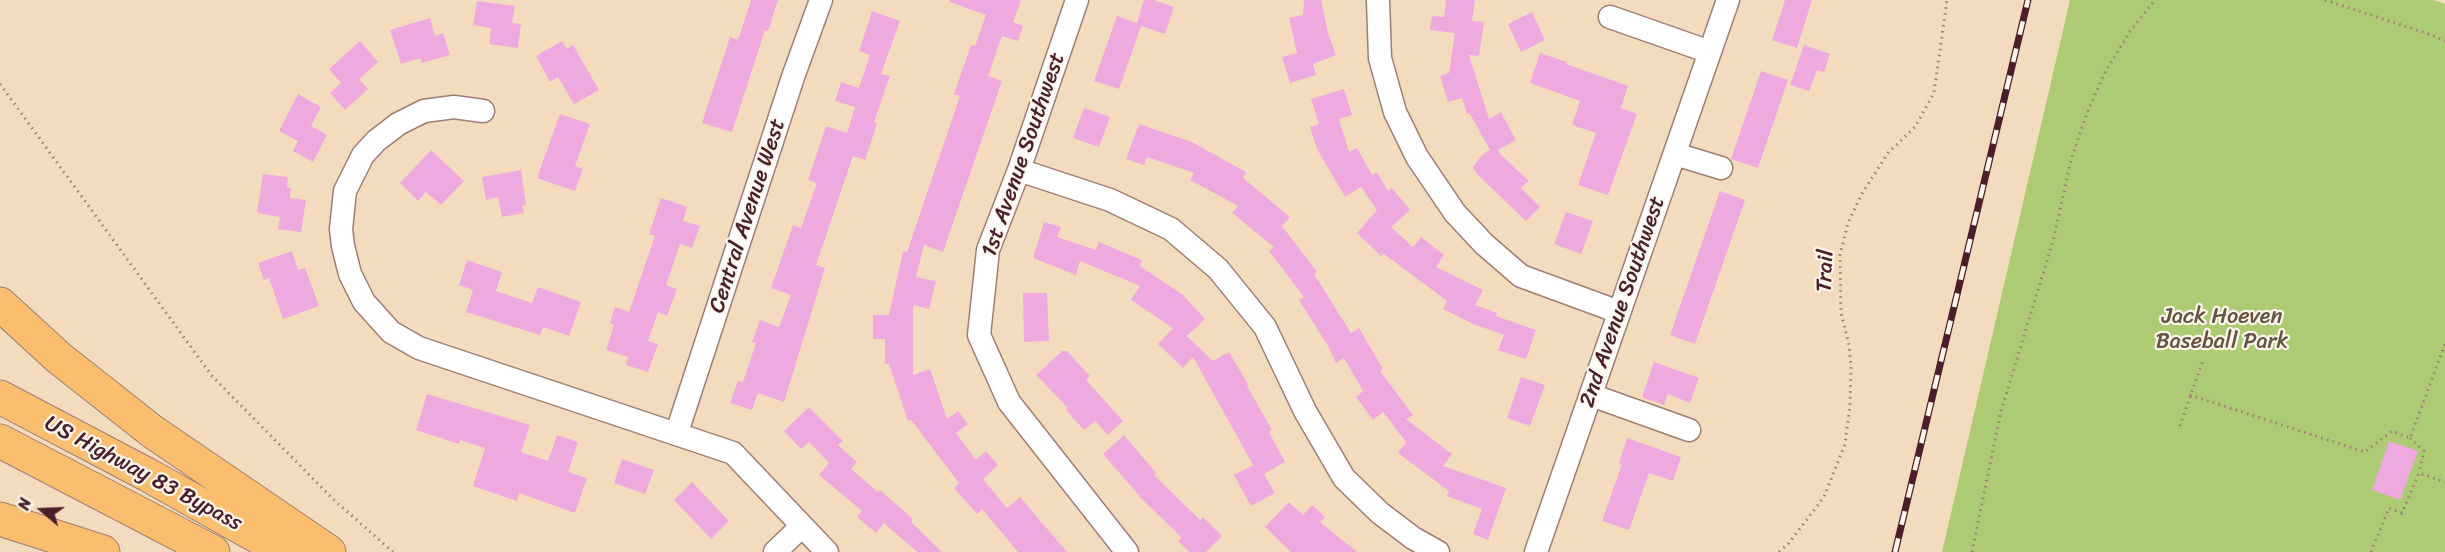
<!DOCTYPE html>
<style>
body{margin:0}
#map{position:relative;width:2445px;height:552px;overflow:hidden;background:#f3dcbe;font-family:Sriracha,sans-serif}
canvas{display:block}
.north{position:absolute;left:12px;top:480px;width:60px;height:60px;-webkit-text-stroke:4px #fbf7ec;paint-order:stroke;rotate:289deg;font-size:16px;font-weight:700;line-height:24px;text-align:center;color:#4a1f2b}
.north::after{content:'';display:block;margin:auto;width:21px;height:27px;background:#4a1f2b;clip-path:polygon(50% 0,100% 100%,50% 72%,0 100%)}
</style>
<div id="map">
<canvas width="2445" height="552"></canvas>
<div class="north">N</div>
</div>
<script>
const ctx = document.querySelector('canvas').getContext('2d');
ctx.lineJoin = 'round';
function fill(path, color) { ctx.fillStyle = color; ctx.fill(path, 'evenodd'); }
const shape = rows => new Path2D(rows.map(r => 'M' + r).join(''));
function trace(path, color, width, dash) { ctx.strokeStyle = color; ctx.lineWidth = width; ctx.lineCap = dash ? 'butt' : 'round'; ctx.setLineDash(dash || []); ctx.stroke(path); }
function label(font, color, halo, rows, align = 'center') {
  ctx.font = font + ' Sriracha,sans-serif'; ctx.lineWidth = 4.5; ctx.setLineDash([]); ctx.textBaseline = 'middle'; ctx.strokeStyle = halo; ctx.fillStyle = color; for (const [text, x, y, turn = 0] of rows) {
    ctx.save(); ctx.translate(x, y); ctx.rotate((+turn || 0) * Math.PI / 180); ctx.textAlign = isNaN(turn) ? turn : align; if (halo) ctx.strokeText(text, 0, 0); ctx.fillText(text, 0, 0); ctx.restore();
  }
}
fill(shape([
 [2070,0,2433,0,2445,4,2445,552,1942,552]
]), '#accb73');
fill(shape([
 [751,0,778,0,768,31,765,30,732,132,702,123,730,37,738,40],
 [950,0,1021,0,1013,22,1023,26,1018,41,1002,36,988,76,1002,81,943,252,924,245,916,277,936,281,929,309,913,305,913,375,930,369,947,419,958,411,968,424,956,433,976,460,986,451,998,465,983,479,1007,508,1020,497,1067,552,1018,552,982,509,977,514,954,488,959,483,911,420,908,421,889,364,885,364,885,339,873,339,873,315,889,315,903,251,907,252,960,96,954,94,971,45,975,46,986,15,950,2],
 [1144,0,1154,0,1174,7,1165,34,1141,26,1119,89,1094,81,1117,16,1137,23],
 [1304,0,1321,0,1328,33,1336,55,1313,64,1316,75,1290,83,1282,57,1297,53,1289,18,1303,15],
 [1446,0,1475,0,1472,21,1484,22,1479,56,1469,55,1489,119,1501,112,1516,140,1498,150,1499,153,1529,181,1521,188,1540,207,1526,221,1478,175,1473,167,1482,155,1490,150,1470,114,1467,114,1462,98,1448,102,1440,76,1449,73,1455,33,1430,30,1432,16,1444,17],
 [1785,0,1812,0,1797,48,1772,40],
 [477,1,515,6,512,23,521,24,518,48,489,44,491,28,473,25],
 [872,11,900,21,881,74,890,76,874,122,877,124,865,160,853,156,816,265,825,268,784,402,758,393,752,410,730,403,738,381,743,382,756,343,752,342,760,320,779,327,791,295,771,288,793,225,801,228,817,183,808,180,826,126,847,133,855,107,835,101,841,82,859,88,870,55,859,51],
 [1532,12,1545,40,1521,52,1508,24],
 [430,18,435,36,443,33,450,55,422,63,420,58,401,64,390,30],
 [360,41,378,62,359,79,368,89,345,110,330,93,341,83,329,69],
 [562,41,567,49,573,45,599,90,574,104,558,77,550,82,536,56],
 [1804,45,1830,54,1824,72,1817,70,1809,91,1790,85],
 [1540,53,1567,62,1566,64,1628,86,1621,108,1637,114,1608,195,1578,185,1596,133,1572,125,1580,101,1530,83],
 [1761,71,1788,80,1758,168,1731,159],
 [1344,89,1352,115,1339,119,1349,152,1357,148,1372,175,1377,172,1388,191,1392,188,1410,210,1391,227,1413,247,1421,237,1444,255,1436,267,1483,290,1475,305,1497,313,1496,316,1536,330,1526,359,1498,350,1504,335,1473,324,1443,309,1447,301,1384,254,1381,256,1357,233,1377,210,1361,187,1345,197,1317,149,1310,127,1319,124,1311,99],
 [298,94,321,107,311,126,327,135,313,162,293,151,298,141,279,131],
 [1084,108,1110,117,1099,147,1073,138],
 [560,114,590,124,575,166,583,169,575,191,537,178],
 [1139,124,1192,142,1246,172,1243,178,1290,217,1282,226,1317,272,1314,274,1351,333,1359,328,1383,369,1380,371,1413,415,1406,419,1452,454,1443,466,1506,488,1488,540,1473,534,1482,509,1447,496,1449,491,1398,453,1406,442,1383,412,1373,420,1356,397,1363,391,1344,358,1336,363,1328,346,1299,300,1304,297,1269,251,1274,247,1232,213,1238,206,1190,180,1194,173,1147,157,1144,165,1126,159],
 [431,150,464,181,441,205,426,192,418,201,400,183],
 [521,170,526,205,522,206,524,213,502,217,498,197,486,200,482,177],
 [263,174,288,177,287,187,291,188,290,198,306,200,301,232,278,229,280,217,257,213],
 [1720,191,1745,200,1695,344,1670,335],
 [661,198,687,207,683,221,700,226,692,248,680,244,666,285,677,289,667,316,658,312,648,341,658,344,648,372,626,365,628,357,606,350,614,325,610,323,615,307,629,312,655,236,649,234],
 [1566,212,1593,221,1581,254,1554,244],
 [1044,222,1061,227,1057,237,1096,250,1099,242,1142,260,1140,266,1183,295,1205,319,1187,336,1213,361,1229,352,1248,384,1247,386,1272,430,1269,432,1285,462,1264,474,1275,493,1251,506,1234,475,1253,465,1193,357,1183,368,1158,344,1173,328,1131,300,1140,286,1080,261,1076,275,1033,258],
 [292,251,298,270,305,268,319,306,283,319,269,278,264,280,258,263],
 [467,260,502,272,496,291,532,303,538,287,581,302,569,336,543,327,540,335,466,312,473,290,459,285],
 [1023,293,1047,293,1049,341,1024,342],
 [1062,351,1067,351,1090,376,1086,380,1123,421,1108,435,1095,421,1084,430,1066,410,1068,408,1036,375],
 [1654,362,1699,378,1690,403,1668,394,1664,405,1642,397],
 [1521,377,1545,385,1530,426,1507,418],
 [427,394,530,425,521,452,548,461,557,435,578,442,568,472,587,478,575,513,519,493,517,501,473,486,485,448,460,440,459,444,416,430],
 [809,407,843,441,838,445,857,462,851,469,878,492,880,490,913,519,911,522,942,552,917,552,884,523,876,533,857,517,862,511,819,475,829,463,809,442,801,449,784,431],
 [1124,435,1156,473,1154,475,1200,520,1203,517,1222,536,1206,552,1189,552,1178,541,1182,538,1142,499,1103,454],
 [1627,438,1681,457,1673,481,1649,473,1629,530,1602,521,1622,464,1619,463],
 [2389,441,2418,451,2400,500,2372,490],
 [622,459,654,470,645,494,614,483],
 [692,482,729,521,711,539,674,500],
 [1289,502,1303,515,1312,505,1325,517,1320,522,1357,552,1291,552,1265,527]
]), '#eeaadf');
const minor = shape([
 [1077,0,1019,170,988,250,979,335,1009,402,1127,552],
 [1378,0,1380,58,1395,112,1417,157,1455,213,1484,244,1521,276,1619,312],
 [1610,17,1710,52],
 [483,111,454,107,424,111,398,124,376,141,363,155,345,191,341,229,343,246,350,274,364,302,391,332,419,348,733,453,827,552],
 [1675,154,1721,168],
 [1019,170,1110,200,1171,229,1218,269,1265,327,1305,411,1344,478,1380,513,1413,538,1438,552],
 [1591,395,1689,430],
 [677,432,793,77,821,0],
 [775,552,802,526],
 [1536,552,1728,0]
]);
const highway = shape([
 [0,304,59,358,153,432,329,552],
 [0,397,148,475,285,552],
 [0,441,213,552],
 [0,519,103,552]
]);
trace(minor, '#9e7e74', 25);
trace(highway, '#9e7e74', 35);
trace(shape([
 [2325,0,2432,35,2445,41],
 [0,84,212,376,335,501,393,552],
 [2190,395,2365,452,2392,431,2410,438,2445,344],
 [2180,426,2203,360],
 [2410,438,2424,451,2419,473],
 [1779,552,1789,543,1824,497,1845,444,1850,406,1851,367,1849,345,1841,313,1840,255,1848,223,1861,195,1888,153,1915,127,1934,93,1947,0],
 [1972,552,2001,411,2053,241,2071,160,2087,113,2104,74,2131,30,2155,0],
 [2371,552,2389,508,2402,513,2419,473,2445,482]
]), '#9e7e74', 3, [1.5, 4.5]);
trace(minor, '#fff', 22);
trace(highway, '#fbbd6e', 33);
const rail = shape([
 [1895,552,2028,0]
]);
trace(rail, '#4a1f2b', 7);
trace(rail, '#fbf7ec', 4.5, [14]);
label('22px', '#4a1f2b', '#fbf7ec', [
 ["1st Avenue Southwest",1024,155,-71],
 ["Central Avenue West",748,216,-72],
 ["Trail",1826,271,-87],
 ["2nd Avenue Southwest",1623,302,-71],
 ["US Highway 83 Bypass",143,474,28]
]);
label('22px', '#675341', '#fbf7ec', [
 ["Jack Hoeven",2222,317],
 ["Baseball Park",2222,342]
]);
</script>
